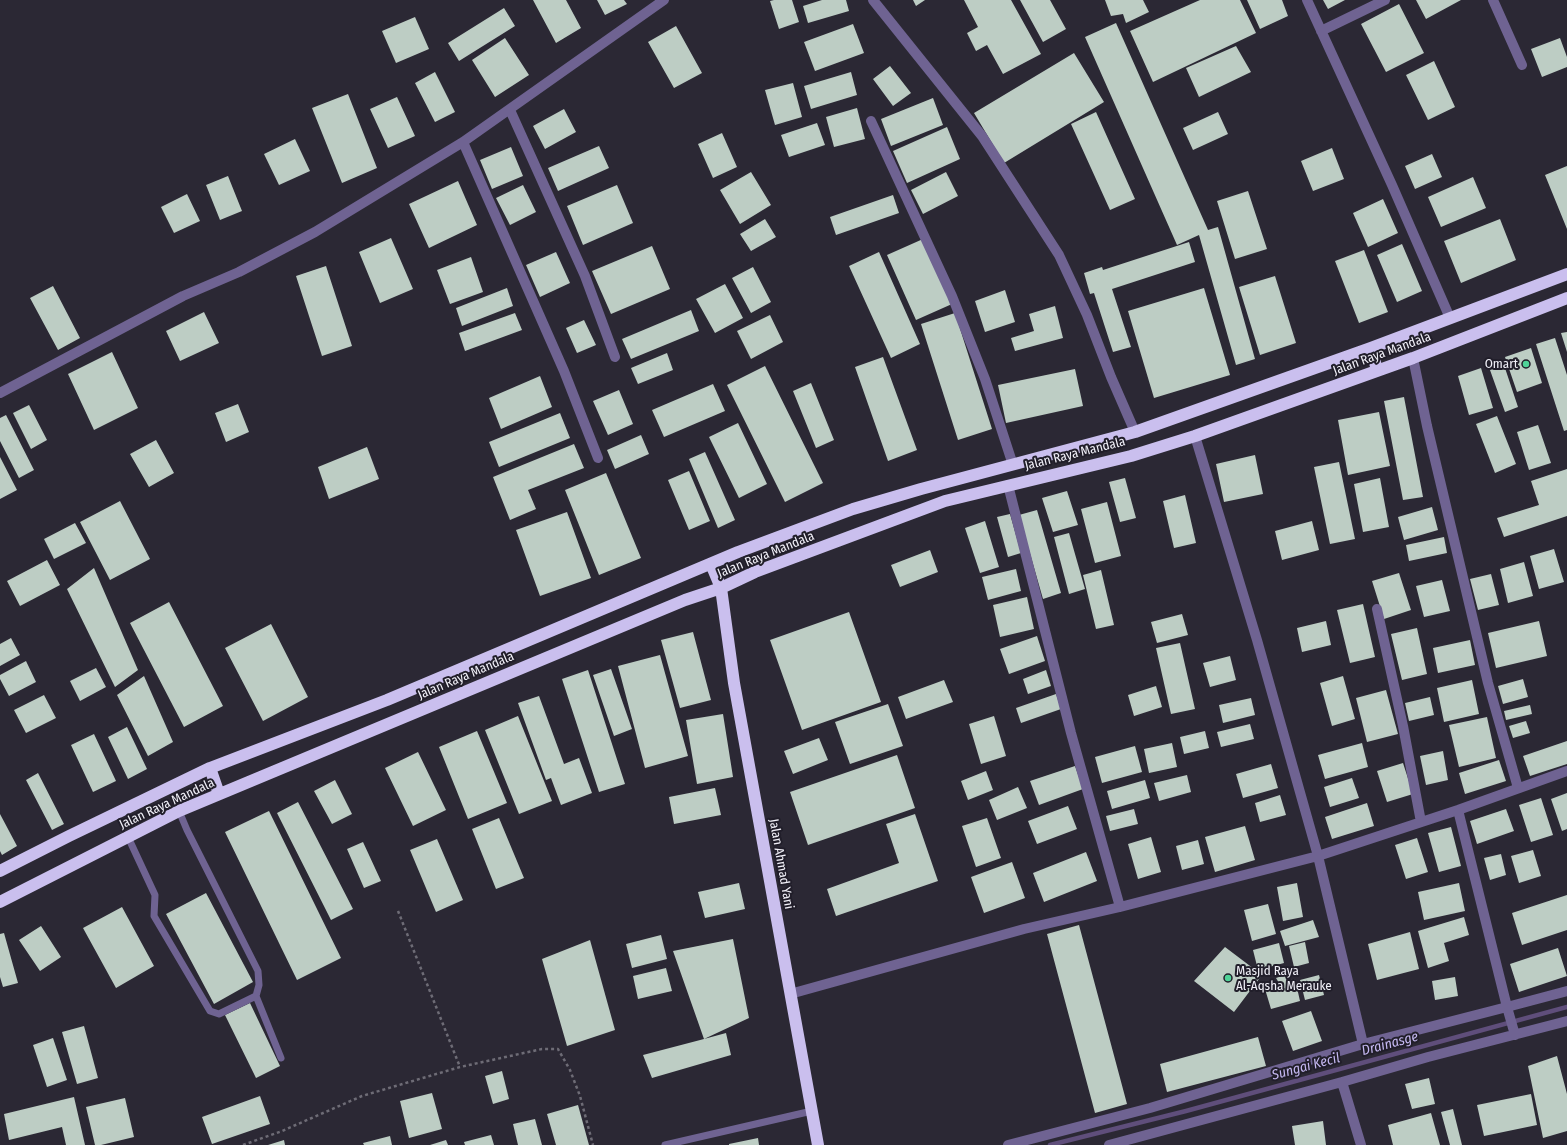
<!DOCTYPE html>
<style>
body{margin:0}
canvas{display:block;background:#2b2834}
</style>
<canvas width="1567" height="1145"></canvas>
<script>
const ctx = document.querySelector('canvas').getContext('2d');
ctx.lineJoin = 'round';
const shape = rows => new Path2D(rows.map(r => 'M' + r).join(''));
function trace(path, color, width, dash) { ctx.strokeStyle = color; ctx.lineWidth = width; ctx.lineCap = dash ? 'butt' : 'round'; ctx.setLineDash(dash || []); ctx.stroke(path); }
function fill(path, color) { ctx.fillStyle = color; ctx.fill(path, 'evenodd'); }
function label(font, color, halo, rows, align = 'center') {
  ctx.font = font + ' "Fira Sans Condensed",sans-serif'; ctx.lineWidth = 4; ctx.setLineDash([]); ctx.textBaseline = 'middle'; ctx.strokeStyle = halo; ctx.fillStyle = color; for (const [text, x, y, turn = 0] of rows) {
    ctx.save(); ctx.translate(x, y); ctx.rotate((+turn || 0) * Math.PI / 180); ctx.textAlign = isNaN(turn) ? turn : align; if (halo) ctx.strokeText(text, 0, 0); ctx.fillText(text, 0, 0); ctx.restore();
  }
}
trace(shape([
 [1050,1145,1186,1111,1567,1007]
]), '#5f4e7b', 4.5);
fill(shape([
 [533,0,566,0,581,28,556,43],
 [597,0,624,0,627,4,605,15],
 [774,0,792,0,799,22,779,29,770,1],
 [822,0,846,0,849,11,808,23,803,6],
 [913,0,925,0,916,6],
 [964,0,1011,0,1041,54,1003,74,987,45,976,51,967,33,978,27],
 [1020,0,1050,0,1066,29,1043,42],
 [1105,0,1143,0,1149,12,1126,23,1123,14,1111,16],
 [1200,0,1240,0,1256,33,1153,82,1130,31],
 [1247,0,1282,0,1288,16,1260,29],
 [1323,0,1345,0,1328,9],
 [1416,0,1461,0,1426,19],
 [1399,4,1424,53,1386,72,1361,24],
 [504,8,515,26,459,61,448,43],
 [415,17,429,49,396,63,382,31],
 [1116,23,1208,230,1218,227,1255,359,1236,365,1199,235,1177,245,1085,37],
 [853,24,864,53,815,71,804,42],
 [676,26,702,73,674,88,648,42],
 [505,38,529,75,495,97,472,60],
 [1560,38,1567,57,1567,67,1542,77,1531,49],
 [1236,46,1251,72,1199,97,1186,68],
 [1074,53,1104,102,1004,163,974,113],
 [1434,61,1455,107,1428,120,1406,75],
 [890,66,911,93,893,106,873,79],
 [435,72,455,112,435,122,415,83],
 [851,72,857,95,811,109,804,86],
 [793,83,802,117,775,125,765,90],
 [348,94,377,168,342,183,312,108],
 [397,97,415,136,388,148,370,109],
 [933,98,943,125,891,146,881,119],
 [857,108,865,139,834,147,826,117],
 [564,109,576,132,545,149,533,126],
 [1096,112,1135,199,1110,210,1071,124],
 [1218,112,1228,134,1193,150,1183,128],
 [817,123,825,145,789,157,781,135],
 [947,127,960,159,907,183,893,151],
 [722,133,737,167,713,178,698,144],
 [295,139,310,171,279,185,264,154],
 [599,146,609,168,558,191,548,168],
 [511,147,523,176,492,189,480,160],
 [1332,148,1344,179,1313,191,1301,161],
 [1432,154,1442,177,1415,189,1405,166],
 [1567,166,1567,229,1545,175],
 [751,172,771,205,740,224,720,190],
 [946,172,958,196,923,214,911,190],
 [228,176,242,211,220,220,206,185],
 [1473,177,1486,208,1441,227,1428,197],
 [458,181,477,225,429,248,409,204],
 [523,185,536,212,510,225,496,198],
 [617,185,633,223,583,245,567,206],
 [1248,191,1267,249,1235,259,1217,201],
 [187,194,200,221,174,233,161,207],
 [893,195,899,213,836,235,830,217],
 [1383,199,1398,233,1368,247,1353,213],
 [765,219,776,237,751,251,740,234],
 [1500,219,1516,260,1461,283,1444,241],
 [391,238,413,289,380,303,359,252],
 [923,239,952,304,916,320,887,255],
 [1189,242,1195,262,1112,289,1131,347,1113,352,1094,293,1090,294,1084,273,1102,267,1103,270],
 [1402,244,1422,291,1397,302,1377,255],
 [652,246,670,289,611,314,592,271],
 [1364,250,1388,312,1359,323,1335,261],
 [556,252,570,283,540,297,526,265],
 [879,252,920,344,891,358,849,266],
 [471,257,483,292,450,304,437,270],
 [326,266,352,346,322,356,296,276],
 [753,267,771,302,751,313,732,278],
 [1275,276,1296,343,1260,355,1239,287],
 [725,284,743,318,715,333,696,299],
 [53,286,80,338,58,350,30,298],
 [507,288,513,306,462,326,456,308],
 [1204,288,1230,375,1154,398,1128,311],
 [1005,290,1015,322,985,332,975,301],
 [1055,306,1063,338,1015,351,1011,338,1034,331,1029,314],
 [691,310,699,331,631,359,622,339],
 [204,312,219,343,180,361,166,331],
 [515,313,522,330,465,351,459,333],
 [955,313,992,429,958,440,921,324],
 [770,315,783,342,751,359,737,331],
 [584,320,596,345,577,353,566,328],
 [1567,332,1567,352,1561,333],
 [1555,338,1567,375,1567,430,1564,431,1536,344],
 [1531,348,1542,383,1517,392,1505,357],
 [112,352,138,408,94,430,68,374],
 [667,353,673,370,638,384,631,368],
 [883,357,917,450,888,461,855,367],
 [1504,365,1518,407,1505,412,1490,370],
 [765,366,823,483,785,502,727,385],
 [1481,368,1493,408,1469,415,1458,376],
 [1075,369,1083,406,1006,423,998,385],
 [540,376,552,407,501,429,489,398],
 [811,383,834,440,816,448,793,391],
 [713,384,725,411,664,437,652,410],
 [619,390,633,424,608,435,593,401],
 [1404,397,1423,497,1403,500,1384,401],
 [238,404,249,432,226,442,215,413],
 [29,405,47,440,31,449,13,413],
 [1379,412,1390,466,1348,475,1338,420],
 [560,413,570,438,499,467,489,442],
 [6,415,34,470,19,478,0,441,0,418],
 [1497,416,1516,464,1495,473,1476,424],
 [738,423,767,484,739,498,709,437],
 [1538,425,1551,463,1529,470,1517,432],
 [641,435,649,454,615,469,607,450],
 [156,440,174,473,149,487,130,454],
 [574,444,584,468,528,490,536,509,510,520,493,477],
 [367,447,379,479,329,499,318,467],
 [705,452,735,520,718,528,689,459],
 [1255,455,1263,494,1224,502,1216,464],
 [0,457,17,490,0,499],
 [1339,462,1355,539,1330,544,1314,467],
 [1567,469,1567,516,1504,537,1497,518,1539,505,1531,481],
 [689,471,710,521,689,530,668,480],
 [606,473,641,558,599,575,565,490],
 [1125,478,1136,518,1120,522,1109,482],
 [1380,478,1389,527,1363,532,1354,484],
 [1067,491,1078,525,1053,532,1042,498],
 [1185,495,1196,543,1174,548,1163,501],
 [120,501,150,559,110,580,80,522],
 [1107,502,1121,556,1095,563,1081,509],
 [1432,507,1438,530,1404,540,1398,517],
 [1037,510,1061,593,1043,599,1019,515],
 [567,512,591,578,540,596,516,530],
 [1010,514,1021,553,1008,557,997,517],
 [985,521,999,567,980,573,965,528],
 [1312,521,1319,550,1282,560,1275,531],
 [75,523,86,543,54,559,44,539],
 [1069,533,1085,589,1069,594,1054,537],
 [1444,537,1447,553,1409,561,1406,545],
 [1554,549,1564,582,1539,589,1530,556],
 [930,550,938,572,900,587,891,565],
 [47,560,60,585,20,606,7,581],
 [1524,562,1533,596,1508,603,1500,569],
 [94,568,138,670,115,687,67,589],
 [1016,569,1021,591,988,600,982,577],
 [1101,570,1114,625,1096,629,1083,575],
 [1399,573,1411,610,1384,619,1372,581],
 [1491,574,1499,605,1478,610,1470,579],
 [1442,580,1450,611,1424,617,1416,586],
 [1027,597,1034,629,1000,637,993,605],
 [169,602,223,706,184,727,130,623],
 [1363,604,1375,657,1350,663,1337,610],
 [849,612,881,702,802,730,770,640],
 [1182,614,1188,635,1157,643,1151,622],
 [1326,621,1331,645,1302,652,1297,628],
 [1539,621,1547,656,1496,668,1488,633],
 [271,624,308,697,263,721,225,648],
 [1417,628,1427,674,1402,680,1391,634],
 [693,632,711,700,680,708,661,640],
 [1037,636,1045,661,1009,674,1000,649],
 [11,638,20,655,0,666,0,644],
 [1470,640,1475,665,1438,673,1433,648],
 [1180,643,1195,709,1171,714,1156,648],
 [660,655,688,756,645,768,618,666],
 [1230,656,1236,680,1210,687,1203,663],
 [26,661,36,682,9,696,0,679,0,675],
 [96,668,106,687,80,701,70,681],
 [611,669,632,729,614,736,593,675],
 [588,670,625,784,599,792,562,679],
 [1046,670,1051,686,1028,694,1023,679],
 [144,676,173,742,148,756,117,695],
 [1343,676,1355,719,1332,726,1320,683],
 [1523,679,1528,697,1503,704,1498,686],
 [944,680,953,702,906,719,898,697],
 [1472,680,1479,714,1444,722,1437,688],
 [1156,686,1162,707,1134,716,1128,695],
 [1386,690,1398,734,1367,742,1356,698],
 [1056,694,1061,709,1021,723,1016,708],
 [44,695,56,718,26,733,14,710],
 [539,696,564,764,579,758,592,793,561,805,551,778,546,780,518,703],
 [1430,697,1434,715,1409,721,1405,703],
 [1251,698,1255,715,1223,723,1219,705],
 [888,704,903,746,850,764,835,722],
 [1530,705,1532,714,1506,720,1504,711],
 [723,714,733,777,697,784,686,720],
 [518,716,552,801,519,814,485,730],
 [994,716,1006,756,981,764,969,724],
 [1487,717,1496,758,1459,767,1449,725],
 [1526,721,1530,733,1513,738,1509,726],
 [1250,724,1254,739,1221,747,1217,732],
 [127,727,147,769,128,779,108,737],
 [477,731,507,803,468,819,439,747],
 [1205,731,1209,748,1184,754,1180,737],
 [94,734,116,781,93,792,71,745],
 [819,738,828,760,793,774,784,751],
 [1567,741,1567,764,1530,776,1523,756],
 [1172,743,1177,767,1149,773,1144,749],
 [1362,743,1368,767,1325,779,1318,755],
 [1135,746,1142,772,1102,783,1095,757],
 [1443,751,1448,780,1426,785,1420,756],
 [418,752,446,810,413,826,385,768],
 [897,755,915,808,808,845,790,792],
 [1499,760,1506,781,1465,794,1459,773],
 [1403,763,1413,794,1387,802,1377,771],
 [1271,764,1278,788,1243,798,1236,774],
 [1075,766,1083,789,1039,805,1030,781],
 [986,771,993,790,968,800,961,781],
 [38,773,64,824,52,830,26,780],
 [1187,775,1191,792,1159,801,1154,783],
 [1352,778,1359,798,1330,807,1324,787],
 [335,780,352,814,332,824,314,791],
 [1145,780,1150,798,1112,809,1107,791],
 [1018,787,1027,808,997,820,989,800],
 [715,788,721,815,674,824,669,797],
 [1567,793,1567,829,1562,831,1551,799],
 [1280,795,1286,815,1260,822,1255,803],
 [1541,798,1553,835,1531,842,1519,805],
 [298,802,353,909,331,920,277,813],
 [1367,803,1374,826,1332,839,1325,817],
 [1068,806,1077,829,1037,844,1028,821],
 [1134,809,1138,824,1110,831,1106,816],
 [1506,809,1514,831,1477,844,1470,821],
 [269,811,341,958,297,980,225,832],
 [0,814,17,846,2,855,0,851],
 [915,814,938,881,836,916,827,889,899,863,886,824],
 [499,818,524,878,496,889,472,829],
 [987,818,1001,858,976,867,962,826],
 [1245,826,1255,860,1215,872,1205,837],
 [1451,827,1461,866,1439,872,1428,833],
 [1151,837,1161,872,1138,879,1128,844],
 [1417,838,1428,872,1406,879,1395,845],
 [437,839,463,900,436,912,410,850],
 [1198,840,1204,864,1182,870,1176,846],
 [363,842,381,881,364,888,347,849],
 [1533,850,1541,876,1519,883,1511,856],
 [1086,852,1097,881,1044,902,1033,873],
 [1501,854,1506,875,1490,880,1484,858],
 [1012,862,1025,898,984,913,971,877],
 [739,883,745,909,705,918,698,892],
 [1297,883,1303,917,1283,921,1277,887],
 [1459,883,1465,911,1424,920,1418,892],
 [206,893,253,982,214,1004,166,914],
 [1567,895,1567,930,1522,945,1512,913],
 [1268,904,1276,934,1252,941,1244,910],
 [122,907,154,966,116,988,83,928],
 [1464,917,1469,935,1444,943,1449,961,1428,968,1418,931],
 [1313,920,1319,937,1285,946,1280,931],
 [1079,925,1127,1104,1095,1113,1047,934],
 [41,926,61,957,40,971,19,940],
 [1410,932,1419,969,1377,980,1368,944],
 [4,933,18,983,3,987,0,977,0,934],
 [661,935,667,959,632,968,626,944],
 [733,939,749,1018,704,1039,726,1033,731,1055,652,1078,643,1055,704,1039,673,951],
 [590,940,615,1030,567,1046,542,959],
 [1305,942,1309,963,1294,967,1289,946],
 [1279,943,1284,963,1258,970,1253,950],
 [1225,947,1262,975,1234,1012,1194,981],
 [1558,948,1567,976,1519,992,1510,964],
 [666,968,672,991,638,999,633,976],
 [1285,975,1287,981,1295,979,1300,1001,1271,1009,1265,989,1279,983,1276,978],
 [1319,975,1324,995,1305,1000,1300,980],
 [1455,977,1458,996,1435,1000,1432,981],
 [250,1003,280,1066,256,1078,225,1015],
 [1311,1011,1322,1041,1293,1051,1282,1021],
 [84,1026,98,1078,77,1084,62,1032],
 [1258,1037,1266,1066,1167,1092,1160,1064],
 [53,1038,67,1080,47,1087,33,1045],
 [1557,1056,1567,1094,1567,1131,1543,1138,1528,1066],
 [502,1071,509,1099,493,1104,485,1076],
 [1429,1078,1435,1104,1412,1109,1405,1084],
 [432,1093,442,1129,409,1138,400,1101],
 [1531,1094,1537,1125,1484,1136,1477,1105],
 [260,1096,270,1124,212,1144,202,1117],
 [74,1097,85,1145,66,1145,62,1127,9,1140,4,1114],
 [125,1098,134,1137,101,1145,95,1145,86,1107],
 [578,1105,589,1145,556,1145,547,1114],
 [1453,1109,1462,1145,1450,1145,1441,1112],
 [1431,1113,1440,1145,1393,1145,1388,1125],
 [535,1119,542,1145,518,1145,513,1124],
 [1323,1121,1326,1145,1295,1145,1292,1126],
 [491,1135,494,1145,465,1145,464,1142],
 [390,1136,392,1145,364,1145,363,1143],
 [758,1138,759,1145,729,1145,729,1144],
 [284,1140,285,1145,268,1145],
 [446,1140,448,1145,430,1145]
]), '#bdcdc4');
trace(shape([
 [398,911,460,1067],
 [243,1145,282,1131,362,1096,460,1067,542,1049,558,1049,570,1070,580,1096,593,1145]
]), '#6e6c76', 2.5, [3, 3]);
trace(shape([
 [179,811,187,830,258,971,259,985,256,996,281,1058],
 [128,837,155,895,154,916,210,1011,219,1014,256,996],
 [665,1145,812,1111]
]), '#6f6392', 7);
trace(shape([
 [873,0,982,136,1059,255,1087,315,1111,377,1135,432],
 [1307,0,1392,185,1450,318],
 [1493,0,1522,65],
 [1321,31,1385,0],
 [510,110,585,276,615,357],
 [871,121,952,296,985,379,1013,465],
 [463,142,564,371,598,458],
 [1413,358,1427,426,1488,683,1518,788],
 [0,393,183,296,239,272,315,232,463,142,664,0],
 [1008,485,1071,733,1120,907],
 [1377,609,1403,726,1421,822],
 [790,994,1024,929,1120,907,1318,856,1458,810,1567,771],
 [1515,1035,1507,1007,1567,991],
 [1363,1044,1507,1007,1458,810],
 [1342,1082,1428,1057,1567,1021],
 [1008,1145,1150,1108,1363,1044,1318,856,1257,640,1195,436],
 [1109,1145,1342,1082,1361,1145]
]), '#6f6392', 10);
trace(shape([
 [1371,348,1377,370],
 [711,564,721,588,734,683,818,1145],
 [210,768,219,794],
 [0,871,69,836,210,768,387,700,738,552,853,509,921,489,1135,432,1371,348,1567,274],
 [0,902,179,811,685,600,721,588,755,572,945,501,1131,456,1195,436,1413,358,1567,298]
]), '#cabfee', 12);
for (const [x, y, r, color] of [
 [1526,364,4,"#50d398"],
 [1228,978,4,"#50d398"]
]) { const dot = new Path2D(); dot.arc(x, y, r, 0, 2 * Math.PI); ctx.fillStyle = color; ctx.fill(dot); trace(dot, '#211e2a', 1.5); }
label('13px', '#f1f0f8', '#211e2a', [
 ["Jalan Raya Mandala",1382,354,-20],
 ["Jalan Raya Mandala",1075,454,-14],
 ["Jalan Raya Mandala",766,555,-22],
 ["Jalan Raya Mandala",466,676,-23],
 ["Jalan Raya Mandala",167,804,-25],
 ["Jalan Ahmad Yani",781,864,80]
]);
label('13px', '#f1f0f8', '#211e2a', [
 ["Omart",1518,364],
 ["Masjid Raya",1236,971,"left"],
 ["Al-Aqsha Merauke",1236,986,"left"]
], 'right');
label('italic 14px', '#c6b9f2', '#211e2a', [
 ["Drainasge",1390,1044,-15],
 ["Sungai Kecil",1306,1067,-15]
]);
</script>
